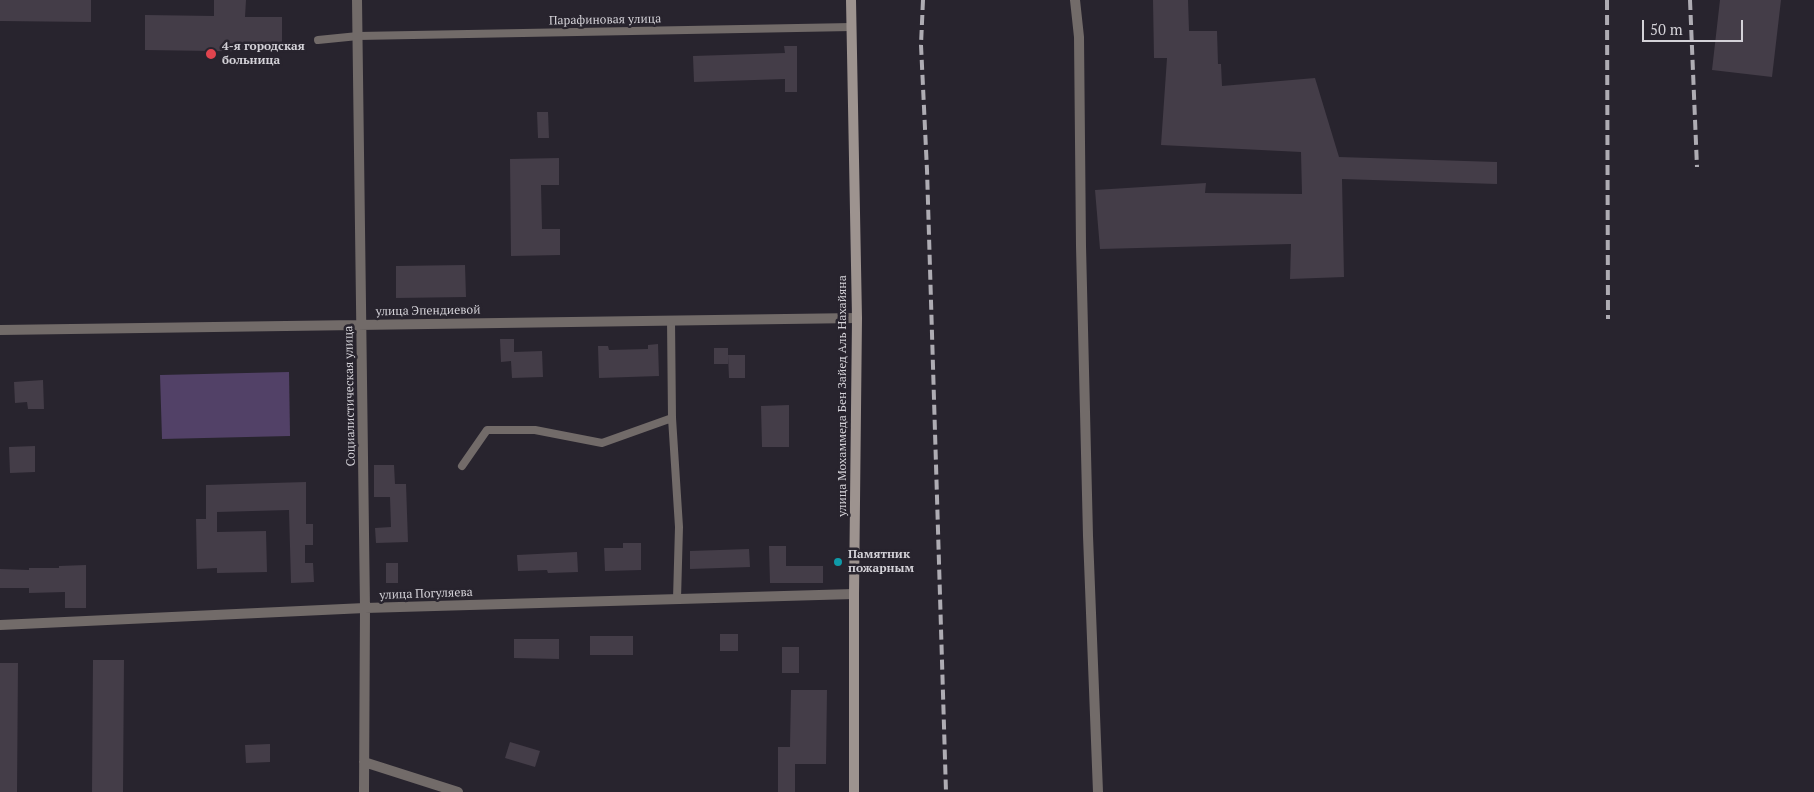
<!DOCTYPE html>
<meta charset="utf-8">
<style>
body{margin:0}
#map{position:relative;width:1814px;height:792px;overflow:hidden;background:#28242e;font-family:"PT Serif",serif}
canvas{display:block}
.scale{position:absolute;left:1642px;top:20px;width:101px;height:22px;box-sizing:border-box;border:2px solid #d4d2d8;border-top:0;padding-left:6px;font-size:15px;line-height:18px;white-space:nowrap;color:#d4d2d8;-webkit-text-stroke:4px #28242e;paint-order:stroke}
</style>
<div id="map">
<canvas width="1814" height="792"></canvas>
<div class="scale">50 m</div>
</div>
<script>
const ctx = document.querySelector('canvas').getContext('2d');
ctx.lineJoin = 'round';
function fill(path, color) { ctx.fillStyle = color; ctx.fill(path, 'evenodd'); }
const shape = rows => new Path2D(rows.map(r => 'M' + r).join(''));
function trace(path, color, width, dash) { ctx.strokeStyle = color; ctx.lineWidth = width; ctx.lineCap = dash ? 'butt' : 'round'; ctx.setLineDash(dash || []); ctx.stroke(path); }
function label(font, color, halo, rows, align = 'center') {
  ctx.font = font + ' "PT Serif",serif'; ctx.lineWidth = 5; ctx.setLineDash([]); ctx.textBaseline = 'middle'; ctx.strokeStyle = halo; ctx.fillStyle = color; for (const [text, x, y, turn = 0] of rows) {
    ctx.save(); ctx.translate(x, y); ctx.rotate((+turn || 0) * Math.PI / 180); ctx.textAlign = isNaN(turn) ? turn : align; if (halo) ctx.strokeText(text, 0, 0); ctx.fillText(text, 0, 0); ctx.restore();
  }
}
fill(shape([
 [289,372,290,436,162,439,160,375]
]), '#524167');
fill(shape([
 [0,0,91,0,91,22,0,21],
 [214,0,246,0,245,17,282,17,282,52,145,50,145,15,214,16],
 [1153,0,1188,0,1189,31,1217,31,1218,64,1221,64,1222,86,1315,78,1339,157,1497,162,1497,184,1342,179,1344,277,1290,279,1291,244,1100,249,1095,190,1206,183,1205,193,1302,194,1301,152,1161,145,1167,58,1154,58],
 [1720,0,1781,0,1772,77,1712,70],
 [784,46,797,46,797,92,785,92,785,79,694,82,693,56,785,53],
 [537,112,548,112,549,138,538,138],
 [559,158,559,185,541,185,542,229,560,229,560,255,511,256,510,159],
 [465,265,466,297,396,298,396,266],
 [500,339,514,339,514,352,542,351,543,377,512,378,511,361,501,362],
 [658,344,659,376,599,378,598,346,608,346,609,350,648,349,648,345],
 [714,348,728,348,728,364,714,364],
 [728,355,745,355,745,378,729,378],
 [43,380,44,409,28,409,27,402,15,403,14,382],
 [789,405,789,447,762,447,761,406],
 [35,446,35,472,10,473,9,447],
 [374,465,394,465,395,484,406,484,408,542,376,543,375,528,391,527,390,497,374,497],
 [306,482,306,524,313,524,313,545,305,545,305,563,313,563,314,582,291,583,289,510,217,512,217,532,266,531,267,572,217,573,217,568,197,569,196,519,206,519,206,485],
 [623,543,641,543,641,570,605,571,604,548,623,548],
 [769,546,786,546,786,566,823,566,823,583,770,583],
 [749,549,750,567,690,569,690,551],
 [577,552,578,572,548,573,547,570,518,571,517,555],
 [386,563,398,563,398,583,386,583],
 [86,565,86,608,65,608,65,592,29,593,29,588,0,588,0,569,29,570,29,568,59,568,59,566],
 [720,634,738,634,738,651,720,651],
 [590,636,633,636,633,655,590,655],
 [514,639,559,639,559,659,514,658],
 [782,647,799,647,799,673,782,673],
 [93,660,124,660,123,792,92,792],
 [0,663,18,663,17,792,0,792],
 [791,690,827,690,826,764,795,764,795,792,778,792,778,747,790,747],
 [510,742,540,751,535,767,505,758],
 [270,744,270,762,246,763,245,745]
]), '#443d48');
trace(shape([
 [318,40,358,36,852,27],
 [671,320,672,418,679,527,677,599],
 [462,466,487,430,535,430,602,443,672,418]
]), '#726b69', 8);
trace(shape([
 [357,0,365,608,364,792],
 [1075,0,1079,37,1081,246,1088,536,1098,792],
 [0,330,857,318],
 [0,625,365,608,854,594],
 [364,762,458,792]
]), '#726b69', 10);
trace(shape([
 [851,0,857,318,854,594,854,792]
]), '#9d938f', 10);
trace(shape([
 [923,0,921,45,927,170,946,792],
 [1607,0,1608,319],
 [1690,0,1697,167]
]), '#aeacb3', 4, [10, 5]);
for (const [x, y, r, color] of [
 [211,54,6,"#e0444e"],
 [838,562,5,"#0f9aa8"]
]) { const dot = new Path2D(); dot.arc(x, y, r, 0, 2 * Math.PI); ctx.fillStyle = color; ctx.fill(dot); trace(dot, '#28242e', 2); }
label('12px', '#d4d2d8', '#28242e', [
 ["Парафиновая улица",605,20,-1],
 ["улица Эпендиевой",428,311,-1],
 ["Социалистическая улица",350,396,-91],
 ["улица Мохаммеда Бен Зайед Аль Нахайяна",843,396,-90],
 ["улица Погуляева",426,594,-2]
]);
label('bold 12px', '#d4d2d8', '#28242e', [
 ["4-я городская",222,47],
 ["больница",222,61],
 ["Памятник",848,555],
 ["пожарным",848,569]
], 'left');
</script>
